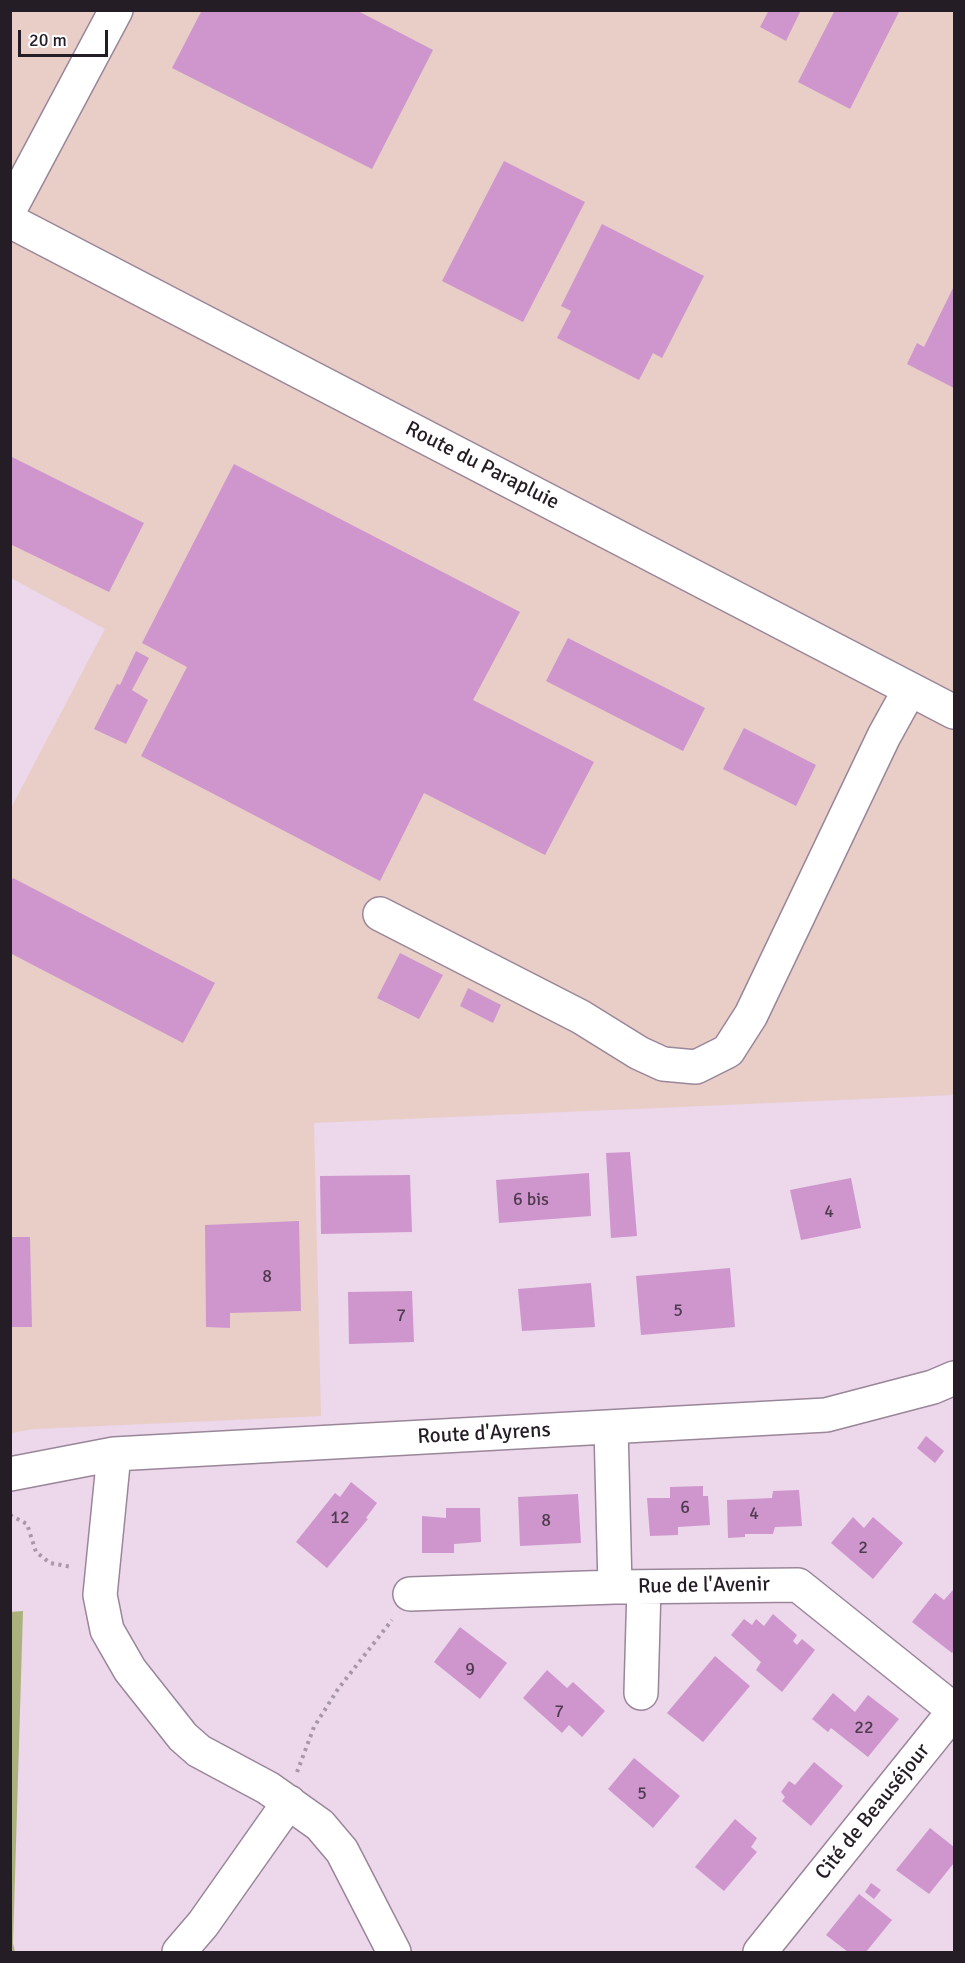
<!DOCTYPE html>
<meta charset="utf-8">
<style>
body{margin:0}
#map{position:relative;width:965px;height:1963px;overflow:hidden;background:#ecd7eb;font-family:Signika,sans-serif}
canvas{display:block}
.frame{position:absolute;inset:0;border:12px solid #251d25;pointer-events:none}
.scale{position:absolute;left:18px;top:30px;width:90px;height:27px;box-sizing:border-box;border:3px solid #251d25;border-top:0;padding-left:8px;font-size:18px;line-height:21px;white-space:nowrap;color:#251d25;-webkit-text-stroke:4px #fff;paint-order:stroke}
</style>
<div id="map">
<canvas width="965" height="1963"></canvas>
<div class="frame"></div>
<div class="scale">20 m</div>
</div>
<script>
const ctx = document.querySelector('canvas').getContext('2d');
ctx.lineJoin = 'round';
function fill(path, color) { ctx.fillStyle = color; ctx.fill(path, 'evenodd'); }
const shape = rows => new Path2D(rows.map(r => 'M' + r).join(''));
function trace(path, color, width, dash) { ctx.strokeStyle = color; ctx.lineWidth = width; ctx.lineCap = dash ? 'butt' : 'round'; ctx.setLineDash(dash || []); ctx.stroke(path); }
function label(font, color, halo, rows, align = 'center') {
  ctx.font = font + ' Signika,sans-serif'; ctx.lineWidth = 5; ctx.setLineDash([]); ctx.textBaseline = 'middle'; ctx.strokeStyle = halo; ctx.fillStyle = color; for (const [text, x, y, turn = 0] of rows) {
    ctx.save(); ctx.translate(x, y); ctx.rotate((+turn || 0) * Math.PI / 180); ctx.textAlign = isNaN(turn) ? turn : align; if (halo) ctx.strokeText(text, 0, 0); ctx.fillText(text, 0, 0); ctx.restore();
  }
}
fill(shape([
 [11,11,954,11,954,1095,314,1123,321,1416,34,1429,11,1433,11,808,105,629,11,578]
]), '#e8cec7');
fill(shape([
 [23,1611,13,1943,15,1952,11,1952,10,1612]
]), '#abb17d');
fill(shape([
 [202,10,356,10,433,50,372,169,172,68],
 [769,10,801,10,786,41,760,27],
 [835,10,900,10,850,109,798,82],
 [504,161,585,202,523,322,442,281],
 [602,224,704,276,662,358,653,353,639,380,557,338,571,311,561,306],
 [954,286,954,388,907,364,917,343,924,347],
 [10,456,144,523,109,592,10,544],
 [234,464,520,612,473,700,594,762,545,855,424,793,380,881,141,756,187,667,142,643],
 [568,638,705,708,683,751,546,681],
 [136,651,149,658,132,690,148,700,126,744,94,729,117,684,120,685],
 [744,728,816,765,796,806,723,769],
 [13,878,215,983,183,1043,10,953,10,883],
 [400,953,443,975,419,1019,377,998],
 [468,988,501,1005,493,1023,460,1006],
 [630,1152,637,1236,611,1238,606,1153],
 [589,1173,591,1216,499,1223,496,1180],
 [410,1175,412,1232,321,1234,320,1176],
 [851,1178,861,1228,801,1240,790,1190],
 [299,1221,301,1311,230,1313,230,1328,206,1327,205,1225],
 [10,1237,30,1237,32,1327,10,1327],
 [730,1268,735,1327,641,1335,636,1276],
 [591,1283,595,1327,522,1331,518,1289],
 [412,1291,414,1342,349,1344,348,1292],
 [926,1436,944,1451,935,1463,917,1448],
 [351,1482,377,1503,366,1518,368,1519,327,1568,296,1542,335,1493,340,1497],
 [703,1486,703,1496,708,1496,710,1525,678,1527,678,1535,650,1536,647,1498,670,1498,670,1487],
 [799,1490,802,1526,775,1527,773,1534,745,1534,745,1537,728,1538,727,1500,772,1498,773,1491],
 [578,1494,581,1543,520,1546,518,1497],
 [446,1508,480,1508,481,1542,454,1544,454,1553,422,1553,422,1516,446,1518],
 [853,1517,864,1528,873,1517,903,1543,873,1579,831,1543],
 [953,1590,954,1592,954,1650,952,1653,912,1622,935,1593,944,1600],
 [773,1614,797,1635,793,1641,797,1645,802,1639,815,1650,782,1692,756,1670,761,1662,731,1635,744,1619,752,1625,756,1619,764,1626],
 [460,1627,507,1663,480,1699,434,1662],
 [715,1656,750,1686,703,1742,667,1713],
 [547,1670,567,1688,573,1682,605,1711,582,1737,569,1725,562,1733,523,1698],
 [833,1693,855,1712,868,1695,899,1719,868,1757,831,1728,828,1732,812,1719],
 [634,1758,680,1796,653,1828,608,1789],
 [814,1762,843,1786,811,1826,782,1801,785,1797,781,1792,789,1781,795,1785],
 [735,1819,757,1838,751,1847,757,1852,724,1891,695,1867],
 [930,1828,954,1847,954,1863,929,1894,896,1870],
 [871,1883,881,1890,874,1899,865,1892],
 [859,1894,892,1920,866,1952,848,1952,826,1935]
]), '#ce96cd');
const minor = shape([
 [10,209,116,10],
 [10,221,954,712],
 [380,914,581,1017,639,1053,663,1064,696,1067,728,1051,751,1015,884,736,910,689],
 [611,1427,615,1587],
 [114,1454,100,1595,107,1630,130,1670,183,1737,199,1751,268,1788,320,1825,342,1851,394,1952],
 [10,1474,114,1454,826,1415,933,1387,954,1378],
 [410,1594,615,1587,798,1585,954,1710],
 [641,1693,644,1587],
 [179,1952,203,1924,289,1802],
 [760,1952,954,1711]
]);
trace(minor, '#9a8699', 36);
trace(shape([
 [10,1515,27,1524,36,1552,50,1563,72,1567],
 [297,1772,314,1727,338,1689,392,1620]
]), '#a897a7', 4, [3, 4.5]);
trace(minor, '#fff', 33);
label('18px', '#4f3b4f', null, [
 ["6 bis",531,1200],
 ["4",829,1212],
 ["8",267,1277],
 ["5",678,1311],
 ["7",401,1316],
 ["6",685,1508],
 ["4",754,1514],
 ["12",340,1518],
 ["8",546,1521],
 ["2",863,1548],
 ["9",470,1670],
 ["7",559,1712],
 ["22",864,1728],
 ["5",642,1794]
]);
label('21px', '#251d25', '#fff', [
 ["Route du Parapluie",482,466,27],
 ["Route d'Ayrens",484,1434,-3],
 ["Rue de l'Avenir",704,1586,-1],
 ["Cité de Beauséjour",873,1812,-51]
]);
</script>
